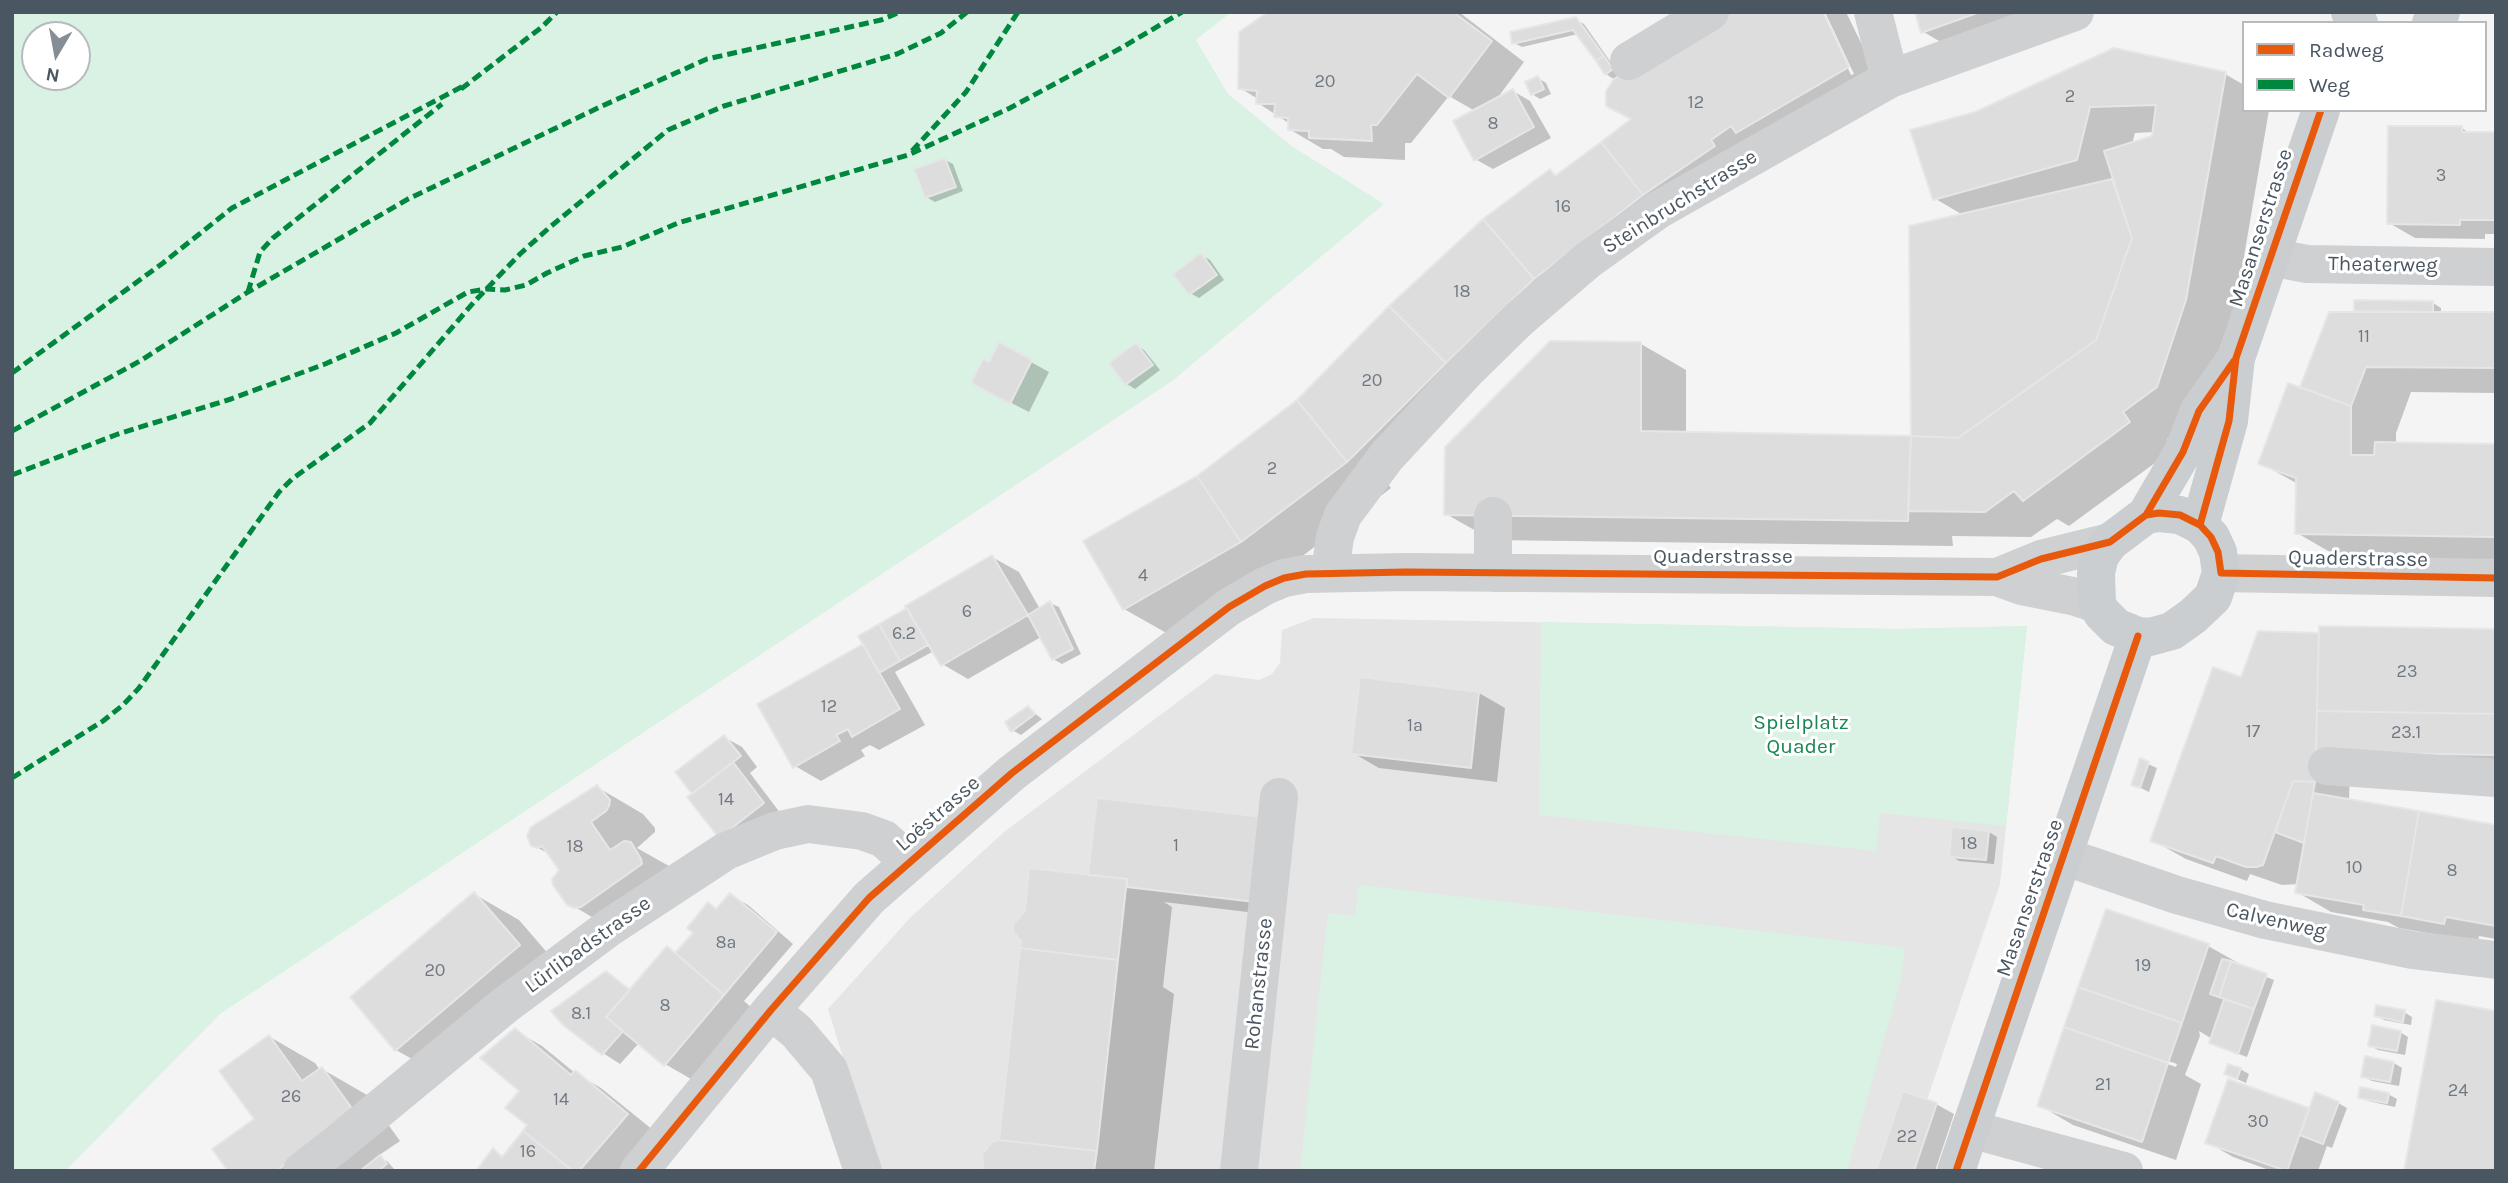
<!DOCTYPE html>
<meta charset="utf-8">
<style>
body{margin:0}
#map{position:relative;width:2508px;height:1183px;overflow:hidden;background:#f4f4f4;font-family:Karla,sans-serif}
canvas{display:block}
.frame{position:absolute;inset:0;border:14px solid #4a5661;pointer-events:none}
.legend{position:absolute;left:2242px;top:21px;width:245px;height:91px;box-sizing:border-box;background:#fff;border:2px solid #b7bbc0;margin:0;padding:9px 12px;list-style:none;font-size:21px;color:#4a5661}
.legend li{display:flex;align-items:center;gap:14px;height:35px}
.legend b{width:35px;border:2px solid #b7bbc0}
.north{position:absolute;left:21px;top:21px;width:70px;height:70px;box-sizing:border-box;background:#fff;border:2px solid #b7bbc0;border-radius:50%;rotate:190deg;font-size:19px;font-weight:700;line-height:28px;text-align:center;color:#4a5661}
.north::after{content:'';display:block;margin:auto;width:24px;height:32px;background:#868d94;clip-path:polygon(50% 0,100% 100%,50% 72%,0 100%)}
</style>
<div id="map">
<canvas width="2508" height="1183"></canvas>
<div class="frame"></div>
<ul class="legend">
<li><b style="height:9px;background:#e8590c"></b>Radweg</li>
<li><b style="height:9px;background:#00873e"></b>Weg</li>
</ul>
<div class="north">N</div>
</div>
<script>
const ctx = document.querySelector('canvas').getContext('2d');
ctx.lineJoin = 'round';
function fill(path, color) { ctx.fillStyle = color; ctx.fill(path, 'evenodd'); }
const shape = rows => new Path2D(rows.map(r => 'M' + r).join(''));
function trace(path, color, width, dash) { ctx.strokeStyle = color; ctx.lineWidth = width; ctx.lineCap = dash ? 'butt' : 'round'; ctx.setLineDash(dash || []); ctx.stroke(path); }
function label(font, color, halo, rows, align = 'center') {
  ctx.font = font + ' Karla,sans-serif'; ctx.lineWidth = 6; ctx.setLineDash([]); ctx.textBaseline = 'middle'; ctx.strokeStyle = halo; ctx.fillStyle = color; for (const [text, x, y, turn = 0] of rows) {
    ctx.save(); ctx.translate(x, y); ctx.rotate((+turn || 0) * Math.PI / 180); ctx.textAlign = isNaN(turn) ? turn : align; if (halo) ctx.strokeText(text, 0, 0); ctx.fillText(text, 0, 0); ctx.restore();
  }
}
fill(shape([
 [1314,618,1898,629,2027,626,2000,884,1903,1171,878,1171,828,1009,910,918,1004,832,1215,674,1259,680,1272,674,1280,663,1282,630]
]), '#e6e5e6');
fill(shape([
 [12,12,1231,12,1196,40,1228,94,1293,147,1384,204,1172,381,220,1014,65,1171,12,1171],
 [35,35,77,35,77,77,35,77],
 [1541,622,1898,629,2027,626,2006,826,1880,813,1876,851,1539,815],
 [1359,885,1905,948,1901,979,1847,1171,1300,1171,1328,913,1355,916]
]), '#d9f2e3');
fill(shape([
 [1272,12,1459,12,1524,62,1496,100,1513,91,1530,101,1551,138,1493,169,1475,159,1475,111,1449,96,1411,143,1405,143,1405,160,1344,157,1331,149,1323,149,1289,129,1290,124,1258,103,1258,99,1240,88],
 [1821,12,1851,75,1854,74,1825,12,1846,12,1882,86,1670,208,1378,472,1391,488,1287,568,1170,635,1124,609,1198,478,1298,403,1550,171,1558,176,1633,120,1615,80,1606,74,1578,34,1522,47,1514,43,1575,19,1584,24,1621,77],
 [1917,12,2069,12,1956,51,1922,31],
 [2225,74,2244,85,2244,110,2269,110,2232,327,2203,413,2167,439,2174,449,2069,526,2057,519,2031,537,1952,536,1953,546,1492,540,1446,514,1641,344,1686,370,1686,434,1918,439,1963,215,1934,198,1913,132],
 [2154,132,2153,137,2132,144,2135,133],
 [1538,78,1546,83,1551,94,1540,99,1532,94],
 [2461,128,2472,134,2496,134,2496,234,2485,234,2485,239,2415,238,2389,223],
 [945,160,953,164,963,191,935,202,926,197],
 [1201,255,1210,260,1224,280,1199,298,1190,293],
 [2433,303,2441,308,2441,314,2496,314,2496,393,2411,392,2396,433,2396,444,2496,446,2496,562,2342,559,2297,533,2298,484,2260,463,2301,390,2330,314,2361,314,2355,310],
 [1000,345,1049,372,1029,412,990,392,989,365],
 [1136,345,1144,350,1160,370,1135,389,1127,384],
 [992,557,1019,572,1040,609,1050,603,1059,607,1081,654,1062,664,1053,659,1041,637,968,679,942,664,934,651,895,672,925,725,879,750,870,745,861,750,865,756,821,781,795,766,863,646],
 [2496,630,2496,768,2350,766,2349,801,2496,827,2496,939,2479,936,2478,942,2399,928,2388,922,2331,912,2297,892,2299,884,2282,885,2250,874,2247,881,2186,859,2152,840,2242,679,2320,634],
 [1361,679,1479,693,1505,708,1497,782,1379,768,1353,753],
 [1028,708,1042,719,1021,735,1012,730],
 [724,737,742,747,757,767,750,773,781,814,720,837],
 [2141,761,2157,768,2149,792,2133,784],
 [597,787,643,814,655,828,655,832,637,848,676,870,621,934,568,903,561,870,551,855,533,845],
 [1098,800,1281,916,1164,902,1172,907,1163,987,1174,994,1154,1171,986,1171,1000,1142,1090,877],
 [1989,832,1997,837,1994,864,1959,861,1951,856],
 [474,894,519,920,564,972,442,1076,396,1050],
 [730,895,748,905,793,944,744,1001,768,1022,710,1090,665,1064,639,1043,620,1064,603,1053,606,973,632,990,677,954,695,933,709,904,718,910],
 [2107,911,2208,946,2242,965,2241,967,2274,980,2247,1057,2219,1047,2217,1046,2219,1043,2199,1031,2200,1036,2185,1075,2201,1084,2176,1160,2073,1125,2039,1105,2065,1029,2072,1031,2066,1027],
 [2083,1032,2177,1064,2176,1067,2083,1035],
 [2404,1012,2412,1017,2411,1025,2384,1020,2376,1015],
 [516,1031,542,1046,575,1073,601,1088,653,1130,618,1171,478,1171,493,1150,504,1157,530,1125,521,1091],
 [2400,1032,2408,1037,2405,1055,2378,1050,2369,1045],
 [270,1037,315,1063,320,1070,322,1069,367,1095,400,1141,378,1156,388,1162,394,1169,230,1171,256,1119],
 [2394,1063,2402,1068,2399,1086,2372,1081,2363,1076],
 [2240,1069,2249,1074,2246,1083,2226,1074],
 [2229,1082,2310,1110,2338,1103,2347,1108,2332,1148,2327,1146,2318,1171,2272,1171,2233,1157,2207,1142],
 [2388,1094,2397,1099,2395,1107,2368,1101,2360,1097],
 [1936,1104,1954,1114,1935,1171,1878,1171]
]), '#0003');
const building = shape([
 [1268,12,1453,12,1492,41,1449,98,1417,74,1377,125,1371,125,1372,141,1309,138,1309,131,1288,130,1288,118,1274,117,1275,104,1256,104,1257,91,1238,89,1239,32,1268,12],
 [1724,12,1823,12,1849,67,1736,133,1731,126,1711,140,1715,146,1643,195,1601,142,1631,119,1606,106,1606,91,1614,79,1724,12],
 [1915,12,1980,12,1921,33,1915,12],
 [1576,17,1604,56,1596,61,1573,30,1512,44,1510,32,1576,17],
 [2114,48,2226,72,2186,300,2157,387,2123,412,2130,422,2023,501,2014,491,1985,512,1908,511,1911,436,1958,438,2096,340,2132,238,2104,151,2152,136,2156,105,2090,107,2077,160,1933,200,1910,130,1975,112,2114,48],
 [1604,56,1613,69,1605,75,1596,61,1604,56],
 [1538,76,1544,89,1531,95,1525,82,1538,76],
 [1513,89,1534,127,1474,161,1453,121,1513,89],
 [2388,126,2462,126,2462,132,2496,132,2496,220,2460,220,2460,225,2387,224,2388,126],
 [1601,142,1643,195,1534,279,1483,219,1550,169,1555,176,1601,142],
 [945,158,956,187,925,198,914,169,945,158],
 [2112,179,2132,238,2096,340,1958,438,1911,436,1909,226,2112,179],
 [1483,219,1534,279,1446,363,1389,306,1483,219],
 [1201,253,1217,275,1189,295,1173,274,1201,253],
 [2354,300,2433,301,2433,312,2354,311,2354,300],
 [1389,306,1446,363,1347,462,1297,400,1389,306],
 [2329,312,2496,312,2496,368,2366,367,2351,406,2300,387,2329,312],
 [1550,341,1641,342,1641,431,1911,436,1908,521,1444,515,1445,447,1550,341],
 [999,342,1032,360,1010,404,971,383,983,359,989,362,999,342],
 [1136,343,1153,365,1125,385,1109,363,1136,343],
 [2288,383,2351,406,2351,455,2374,455,2375,442,2496,444,2496,537,2295,534,2296,478,2258,464,2288,383],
 [1297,400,1347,462,1241,542,1197,476,1297,400],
 [1197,476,1241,542,1123,610,1083,541,1197,476],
 [992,555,1028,615,941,666,905,606,992,555],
 [1050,601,1073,649,1052,660,1028,615,1050,601],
 [907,608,928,645,900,661,879,624,907,608],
 [879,624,900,661,879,673,858,636,879,624],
 [2319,626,2496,629,2496,714,2317,711,2319,626],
 [2258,631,2319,633,2315,782,2293,781,2263,865,2256,867,2246,867,2216,856,2213,863,2150,841,2213,667,2241,677,2258,631],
 [863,644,900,709,852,737,848,729,836,735,840,741,793,768,757,704,863,644],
 [1360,677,1479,692,1471,768,1351,754,1360,677],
 [1028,706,1035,714,1011,732,1005,722,1028,706],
 [2317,711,2496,714,2496,755,2316,752,2317,711],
 [724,735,741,756,692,794,675,772,724,735],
 [2140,758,2149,762,2140,788,2131,785,2140,758],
 [733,762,764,803,719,838,687,797,733,762],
 [2293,781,2315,782,2304,843,2275,832,2293,781],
 [597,785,610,800,609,806,606,811,591,822,610,850,624,841,631,842,641,859,642,864,581,907,574,908,567,905,553,885,552,879,559,870,542,846,537,848,531,846,527,836,531,827,597,785],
 [2313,793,2419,811,2401,916,2363,910,2364,905,2295,893,2313,793],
 [1097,798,1265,817,1255,902,1127,887,1127,879,1088,875,1097,798],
 [2419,811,2496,825,2496,926,2446,917,2444,924,2401,916,2419,811],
 [1952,827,1989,831,1986,860,1949,857,1952,827],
 [1029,868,1127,879,1118,960,1020,948,1021,941,1013,932,1013,924,1025,911,1029,868],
 [474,892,520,945,395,1051,350,997,474,892],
 [730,893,777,932,724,995,675,953,693,933,687,928,708,902,716,909,730,893],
 [2106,909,2209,944,2182,1023,2078,987,2106,909],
 [667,946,724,995,664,1066,606,1017,667,946],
 [1020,948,1118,960,1097,1151,999,1140,1020,948],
 [2222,959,2231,961,2219,997,2210,994,2222,959],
 [2231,961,2267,974,2254,1009,2219,997,2231,961],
 [606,971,630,990,606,1017,623,1031,602,1055,563,1025,551,1011,606,971],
 [2078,987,2182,1023,2168,1063,2064,1027,2078,987],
 [2224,999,2254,1009,2238,1054,2209,1043,2224,999],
 [2436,1000,2496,1011,2496,1171,2404,1171,2436,1000],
 [2376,1005,2405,1010,2403,1022,2374,1016,2376,1005],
 [2372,1025,2401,1031,2397,1051,2368,1046,2372,1025],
 [2064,1027,2168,1063,2142,1142,2037,1106,2064,1027],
 [515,1028,571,1075,575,1070,628,1114,579,1171,573,1171,523,1131,527,1125,505,1108,519,1091,480,1058,515,1028],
 [269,1035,302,1081,322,1067,356,1114,276,1171,228,1171,212,1149,254,1119,219,1071,269,1035],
 [2365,1056,2394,1062,2390,1082,2361,1077,2365,1056],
 [2228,1064,2241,1068,2237,1079,2224,1074,2228,1064],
 [2228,1079,2309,1108,2287,1171,2205,1143,2228,1079],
 [2360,1087,2389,1093,2387,1103,2358,1098,2360,1087],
 [1903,1091,1937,1103,1914,1171,1876,1171,1903,1091],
 [2315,1092,2339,1102,2323,1144,2300,1135,2315,1092],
 [523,1131,573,1171,476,1171,493,1148,502,1157,523,1131],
 [999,1140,1097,1151,1094,1171,984,1171,982,1155,992,1142,999,1140],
 [380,1155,387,1164,378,1171,360,1171,380,1155]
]);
fill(building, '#ddddde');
trace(building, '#e5e6e7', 2);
trace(shape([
 [1873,12,1890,79],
 [1629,61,1710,12],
 [2270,257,2307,264,2496,267],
 [1330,573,1335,537,1343,515,1387,456,1465,372,1519,319,1588,260,1658,210,1890,79,2075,12],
 [1493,573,1493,516],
 [2221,573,2496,578],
 [1997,577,2041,559,2110,542],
 [2327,766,2496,778],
 [2063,856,2177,895,2265,920,2412,950,2496,960],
 [771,1010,797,1032,829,1070,863,1171],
 [1970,1129,2124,1171],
 [302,1171,337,1144,504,1006,610,927,726,851,775,831,808,824,862,831,884,839,909,862],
 [639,1171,771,1010,869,898,1012,773,1229,607,1265,586,1284,578,1306,574,1406,572,1997,577,2022,586,2072,596,2097,604],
 [1239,1171,1279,797]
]), '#ced0d2', 38);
trace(shape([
 [2350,12,2359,23],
 [2431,23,2441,12],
 [2159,513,2180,515,2200,525,2211,537,2218,552,2221,573,2213,597,2193,616,2172,631,2150,637,2138,636,2116,627,2102,613,2097,604,2096,573,2100,556,2110,542,2146,515,2159,513],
 [2146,515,2183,452,2199,411,2235,360],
 [2200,525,2229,421,2236,358,2321,110],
 [1956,1171,2138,636]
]), '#caced1', 38);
trace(shape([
 [461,89,542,27,557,12],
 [912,151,966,92,1018,12],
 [248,292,260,252,273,238,442,104],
 [12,373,163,263,232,208,467,84],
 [12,431,140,361,248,292,408,199,602,106,707,59,881,20,900,12],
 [12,475,118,434,231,399,325,364,396,333,468,292,486,289,505,290,526,285,547,273,584,256,622,247,678,223,908,155,1010,108,1121,48,1182,12],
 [12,778,103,721,123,705,139,688,279,492,292,479,370,423,474,302,520,254,550,227,668,130,724,106,897,54,941,33,967,12]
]), '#00873e', 5, [10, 5]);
trace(shape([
 [2146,515,2183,452,2199,411,2234,361],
 [2200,525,2229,421,2236,358,2321,110],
 [639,1171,771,1010,869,898,1012,773,1229,607,1265,586,1284,578,1306,574,1406,572,1997,577,2041,559,2110,542,2146,515,2159,513,2180,515,2200,525,2211,537,2218,552,2221,573,2496,578],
 [1956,1171,2138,636]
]), '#e8590c', 7);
label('18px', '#707881', null, [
 ["20",1325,82],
 ["2",2070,97],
 ["12",1696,103],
 ["8",1493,124],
 ["3",2441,176],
 ["16",1563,207],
 ["18",1462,292],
 ["11",2364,337],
 ["20",1372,381],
 ["2",1272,469],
 ["4",1143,576],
 ["6",967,612],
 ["6.2",904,634],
 ["23",2407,672],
 ["12",829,707],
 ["1a",1415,726],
 ["17",2253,732],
 ["23.1",2406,733],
 ["14",726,800],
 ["18",1969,844],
 ["1",1176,846],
 ["18",575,847],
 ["10",2354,868],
 ["8",2452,871],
 ["8a",726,943],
 ["19",2143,966],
 ["20",435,971],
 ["8",665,1006],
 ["8.1",581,1014],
 ["21",2103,1085],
 ["24",2458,1091],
 ["26",291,1097],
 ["14",561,1100],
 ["30",2258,1122],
 ["22",1907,1137],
 ["16",528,1152]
]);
label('21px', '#4a5661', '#fff', [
 ["Steinbruchstrasse",1680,202,-32],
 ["Masanserstrasse",2261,228,-72],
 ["Theaterweg",2383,265,1],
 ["Quaderstrasse",1723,557],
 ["Quaderstrasse",2358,559,1],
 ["Loëstrasse",938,814,-41],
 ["Masanserstrasse",2030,898,-71],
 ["Calvenweg",2276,921,13],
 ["Lürlibadstrasse",588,945,-36],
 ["Rohanstrasse",1259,984,-84]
]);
label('21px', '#17864f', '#fff', [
 ["Spielplatz",1801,723],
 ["Quader",1801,747]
]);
</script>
